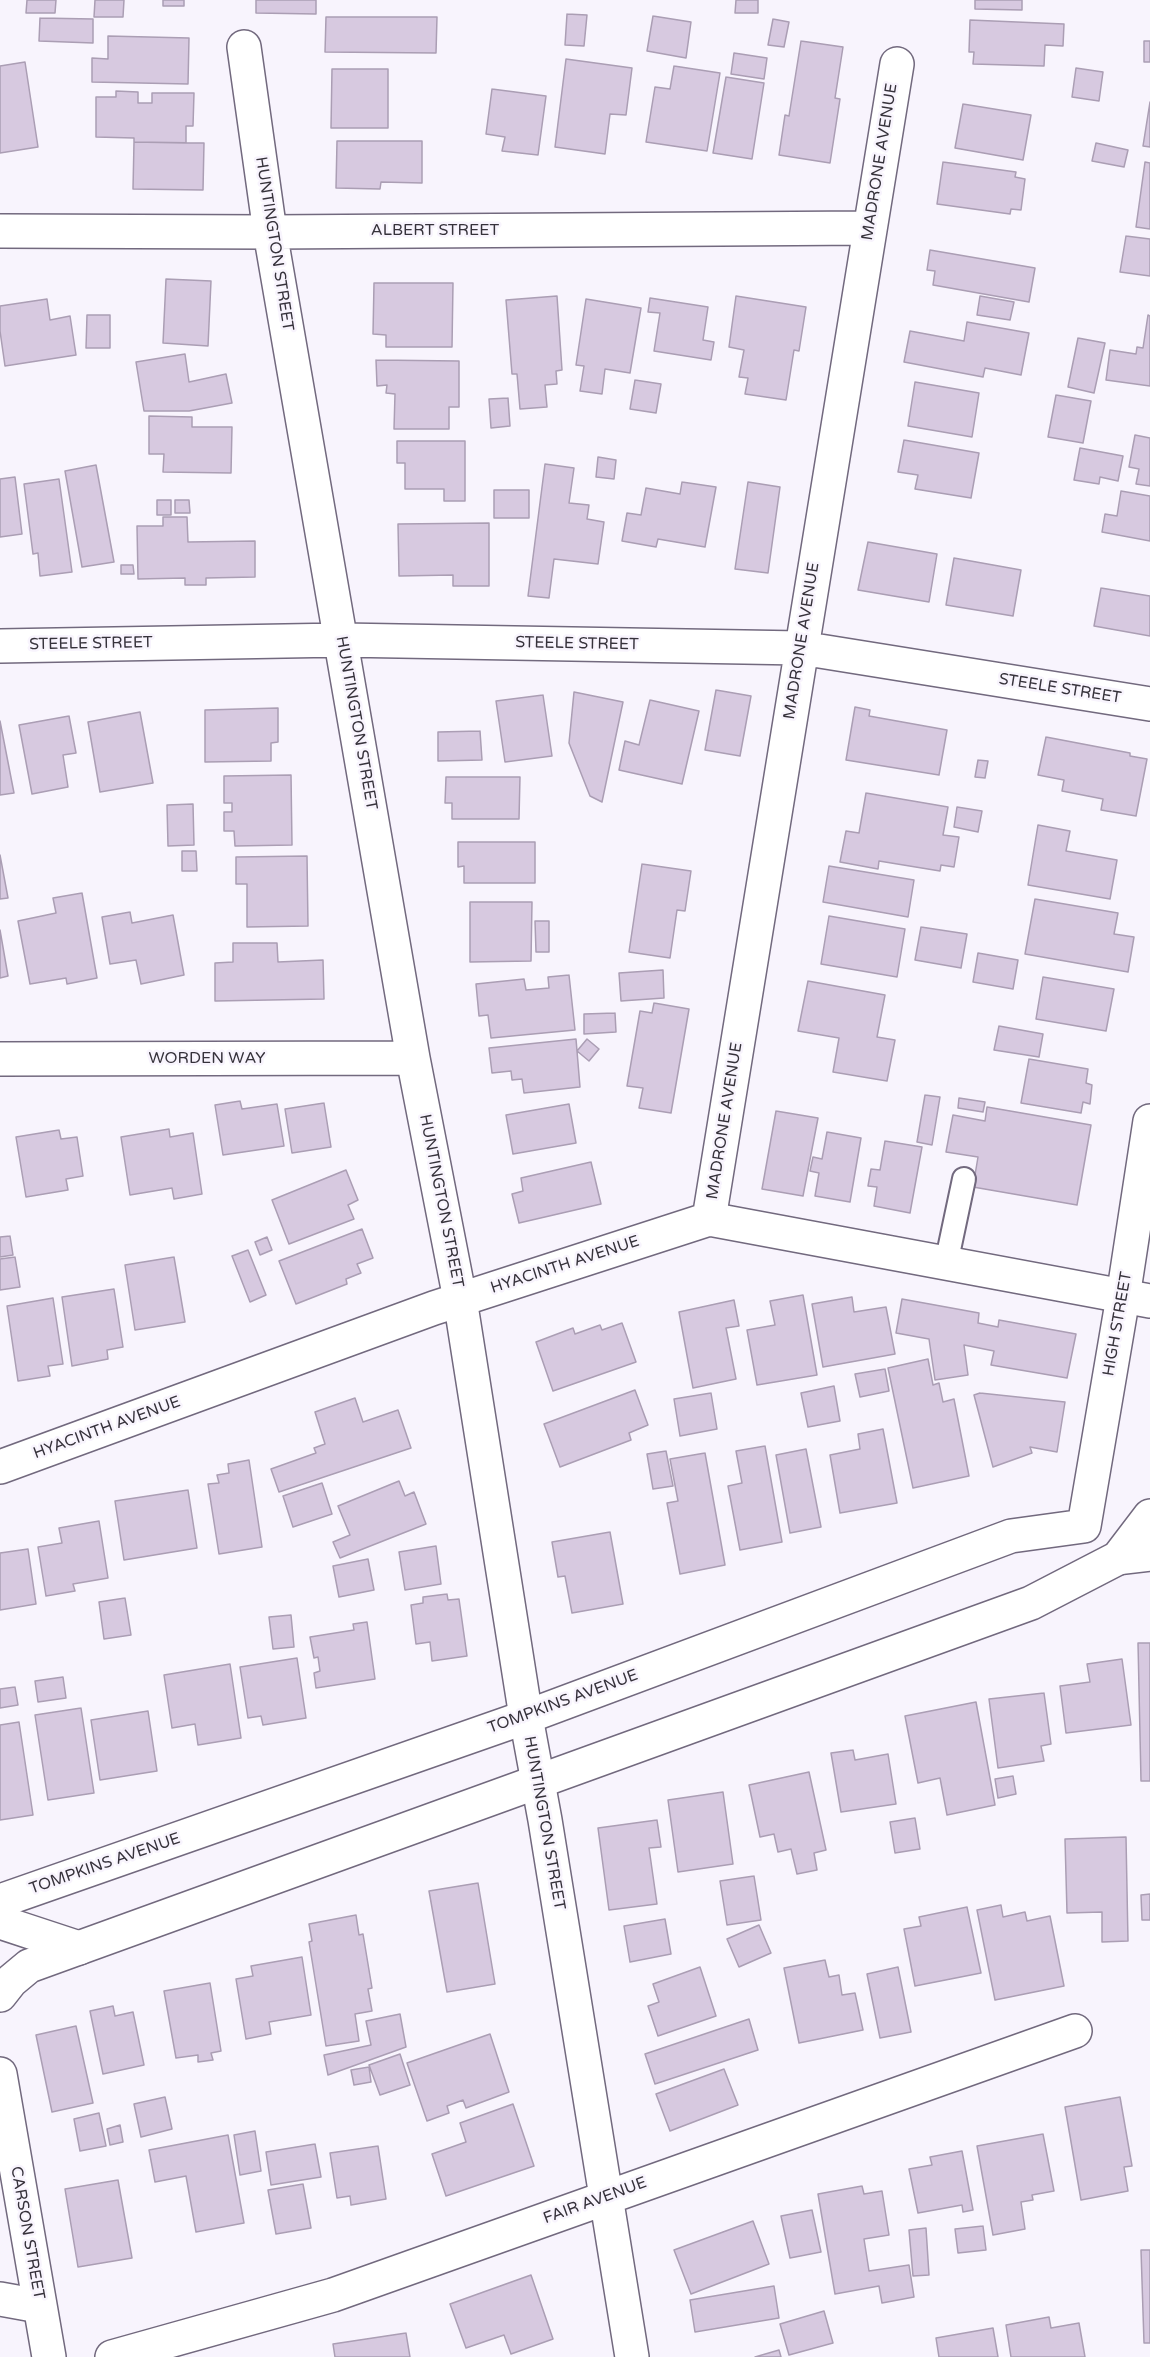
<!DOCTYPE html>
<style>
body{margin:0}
canvas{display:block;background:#f8f4fd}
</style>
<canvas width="1150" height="2357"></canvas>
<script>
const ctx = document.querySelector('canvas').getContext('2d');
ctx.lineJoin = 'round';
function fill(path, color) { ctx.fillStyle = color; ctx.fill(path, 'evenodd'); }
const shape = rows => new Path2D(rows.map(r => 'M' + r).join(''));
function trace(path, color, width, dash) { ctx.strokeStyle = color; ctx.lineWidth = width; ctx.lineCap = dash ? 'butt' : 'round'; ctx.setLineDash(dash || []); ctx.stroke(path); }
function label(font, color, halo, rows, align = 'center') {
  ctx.font = font + ' "Varela Round",sans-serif'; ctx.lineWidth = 5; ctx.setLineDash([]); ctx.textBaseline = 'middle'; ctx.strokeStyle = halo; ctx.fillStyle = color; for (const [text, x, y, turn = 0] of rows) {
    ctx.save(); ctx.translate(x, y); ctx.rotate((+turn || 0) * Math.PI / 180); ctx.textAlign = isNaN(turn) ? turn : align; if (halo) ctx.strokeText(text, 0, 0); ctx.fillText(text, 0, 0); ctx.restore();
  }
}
const building = shape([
 [27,0,56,0,55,13,26,13,27,0],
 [95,0,124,0,123,17,94,17,95,0],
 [163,0,184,0,184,6,163,6,163,0],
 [256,0,316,0,316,14,256,13,256,0],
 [736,0,758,0,758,13,735,13,736,0],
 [975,0,1022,0,1022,10,975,9,975,0],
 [567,14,587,15,584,46,565,45,567,14],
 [653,16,691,22,686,58,647,51,653,16],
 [326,17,437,17,436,53,325,52,326,17],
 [40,18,93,19,93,43,39,41,40,18],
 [773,19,789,22,784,47,768,45,773,19],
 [970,20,1064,24,1063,46,1045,45,1044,66,973,64,974,52,969,52,970,20],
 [108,36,189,38,188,84,92,82,92,58,108,59,108,36],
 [801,41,843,47,835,98,840,99,830,163,779,155,785,115,789,116,801,41],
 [1144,41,1150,41,1150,62,1144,62,1144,41],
 [734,53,767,58,764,79,731,74,734,53],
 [566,59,632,68,626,115,610,114,605,154,555,147,566,59],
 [25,62,38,147,0,153,0,66,25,62],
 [674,66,720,73,707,151,646,142,655,87,670,89,674,66],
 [1076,68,1103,72,1099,101,1072,97,1076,68],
 [332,69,388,69,388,128,331,128,332,69],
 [726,77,764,83,752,159,713,153,726,77],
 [492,89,546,96,538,155,502,151,505,137,486,134,492,89],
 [116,91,138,92,138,103,152,103,152,93,194,93,193,126,186,126,186,143,134,142,134,138,96,137,96,97,116,97,116,91],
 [1150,102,1150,147,1143,146,1150,102],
 [963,104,1031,115,1023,160,955,148,963,104],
 [337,141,422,141,422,183,381,182,380,189,336,188,337,141],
 [134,142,204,143,203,190,133,189,134,142],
 [1096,143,1128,150,1124,167,1092,161,1096,143],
 [943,162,1016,172,1015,177,1025,179,1021,210,1011,209,1010,214,937,204,943,162],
 [1145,162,1150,163,1150,229,1136,227,1145,162],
 [1126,236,1150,239,1150,276,1120,272,1126,236],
 [930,250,1035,268,1029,302,933,285,935,271,927,270,930,250],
 [166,279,211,281,208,346,163,343,166,279],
 [374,283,453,283,452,347,386,347,386,335,373,334,374,283],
 [557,296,562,370,556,371,557,384,545,385,547,407,520,409,517,374,512,374,506,300,557,296],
 [736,296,806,307,799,351,794,350,786,400,745,394,748,378,739,377,744,350,729,347,736,296],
 [980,296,1014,302,1010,320,977,315,980,296],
 [650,298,708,307,703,340,714,342,711,360,654,351,660,313,648,312,650,298],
 [47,299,50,320,70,316,76,355,5,366,0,331,0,306,47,299],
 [586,299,641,308,630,373,605,369,602,394,580,391,584,366,576,365,586,299],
 [87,315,110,315,110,348,86,348,87,315],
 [1148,315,1150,316,1150,386,1106,380,1110,350,1136,354,1137,347,1143,348,1148,315],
 [967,322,1029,333,1021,375,985,368,983,377,904,362,910,331,964,341,967,322],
 [1078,338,1105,343,1094,393,1068,387,1078,338],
 [185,354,189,382,226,374,232,403,189,411,144,411,136,362,185,354],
 [376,360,459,361,459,407,449,407,449,429,394,429,395,394,386,393,387,385,377,386,376,360],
 [635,380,661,384,656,413,630,409,635,380],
 [915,382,979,393,972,437,908,426,915,382],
 [1056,395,1091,401,1083,443,1048,437,1056,395],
 [508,398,510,426,491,428,489,399,508,398],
 [149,416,192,417,192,427,232,427,231,473,163,472,164,454,149,454,149,416],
 [1135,435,1150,438,1150,486,1136,484,1139,469,1129,467,1135,435],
 [904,440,979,453,971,498,915,489,918,475,898,472,904,440],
 [397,441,465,441,465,501,444,501,444,489,405,489,405,463,397,463,397,441],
 [1080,448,1123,456,1118,481,1100,477,1099,484,1074,480,1080,448],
 [598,457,616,460,614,479,596,477,598,457],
 [545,464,574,468,569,503,589,505,587,519,604,522,598,564,554,559,549,598,528,596,545,464],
 [96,465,114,562,82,567,65,471,96,465],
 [15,477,22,534,0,537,0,479,15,477],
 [59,479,72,572,40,576,38,553,33,554,24,484,59,479],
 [682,482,716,487,705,547,658,539,656,547,622,541,627,513,641,515,646,488,680,494,682,482],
 [748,482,780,487,768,573,735,569,748,482],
 [494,490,529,490,529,518,494,518,494,490],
 [1121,491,1150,496,1150,541,1102,532,1105,514,1117,516,1121,491],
 [157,500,171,500,171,515,157,515,157,500],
 [175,500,189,500,190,513,175,513,175,500],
 [163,517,187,517,188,542,255,541,255,577,206,578,206,585,185,585,185,578,138,579,137,526,163,526,163,517],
 [489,523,489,586,453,586,453,575,399,576,398,524,489,523],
 [868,542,937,554,929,602,858,590,868,542],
 [954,558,1021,570,1013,616,946,605,954,558],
 [121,565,133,565,134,574,121,574,121,565],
 [1101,588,1150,596,1150,636,1094,626,1101,588],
 [716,690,751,696,740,756,705,750,716,690],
 [574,692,623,702,602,802,590,796,569,743,574,692],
 [543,695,552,756,505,762,496,701,543,695],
 [650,700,699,711,682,784,619,770,625,741,639,745,650,700],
 [855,707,870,710,869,716,947,730,939,775,846,760,855,707],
 [278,708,278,742,271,743,271,761,205,762,205,710,278,708],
 [140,712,153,783,100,792,88,722,140,712],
 [69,716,76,753,63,755,68,787,32,794,19,725,69,716],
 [0,721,14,793,0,795,0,721],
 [480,731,482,760,438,761,438,732,480,731],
 [1046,737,1130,753,1130,756,1147,759,1136,816,1101,810,1103,799,1062,791,1064,780,1038,775,1046,737],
 [978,760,988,761,985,778,975,777,978,760],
 [291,775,292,845,235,846,234,831,224,831,224,812,232,812,232,803,224,803,224,776,291,775],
 [446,777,520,777,519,819,452,819,452,803,445,803,446,777],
 [866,793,948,807,943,835,959,837,954,867,941,865,940,871,879,861,878,869,840,862,846,831,859,833,866,793],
 [193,804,194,845,168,846,167,805,193,804],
 [957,807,982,811,978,832,954,827,957,807],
 [1038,825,1070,831,1066,851,1117,860,1110,899,1028,885,1038,825],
 [458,842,535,842,535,883,464,883,464,866,458,867,458,842],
 [182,851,196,851,197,871,182,871,182,851],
 [0,855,8,898,0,899,0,855],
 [307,856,308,926,247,927,247,884,236,884,236,857,307,856],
 [642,864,691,871,685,911,677,910,670,958,629,952,642,864],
 [829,866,914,880,908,917,823,902,829,866],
 [82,893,97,978,67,984,66,978,30,984,18,921,56,913,53,898,82,893],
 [1035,899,1118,913,1114,934,1134,937,1128,972,1025,954,1035,899],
 [470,902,532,902,531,961,470,962,470,902],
 [130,912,132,923,173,915,184,975,141,984,136,960,110,964,102,917,130,912],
 [829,916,905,929,897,977,821,964,829,916],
 [535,921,549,921,549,952,536,952,535,921],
 [921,927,967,934,961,968,915,960,921,927],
 [0,930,8,976,0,978,0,930],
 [233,943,277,943,278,962,323,960,324,999,215,1001,215,963,233,962,233,943],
 [978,953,1018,960,1013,989,973,982,978,953],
 [663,970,664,998,621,1001,619,973,663,970],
 [569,975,575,1030,491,1038,488,1015,479,1016,476,984,524,979,526,990,549,988,548,977,569,975],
 [1043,977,1114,989,1106,1031,1036,1019,1043,977],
 [808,981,885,995,877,1037,895,1040,887,1081,833,1072,839,1038,798,1031,808,981],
 [654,1003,689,1009,671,1113,639,1108,643,1088,627,1086,640,1011,652,1013,654,1003],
 [615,1013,616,1032,584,1034,584,1014,615,1013],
 [999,1026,1043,1034,1039,1057,994,1050,999,1026],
 [576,1039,580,1087,524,1093,522,1079,512,1080,511,1071,492,1073,489,1048,576,1039],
 [587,1039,599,1049,589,1061,577,1051,587,1039],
 [1029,1059,1088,1069,1086,1083,1092,1085,1090,1104,1083,1102,1081,1113,1021,1103,1029,1059],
 [925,1095,940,1097,932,1145,917,1142,925,1095],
 [959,1098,985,1102,983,1112,958,1108,959,1098],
 [240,1101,242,1109,277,1104,284,1146,223,1155,215,1105,240,1101],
 [324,1103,331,1147,292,1153,285,1109,324,1103],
 [569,1104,576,1143,513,1154,506,1115,569,1104],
 [987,1107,1091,1125,1077,1205,973,1187,978,1157,946,1152,953,1115,985,1121,987,1107],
 [776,1111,818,1118,803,1196,762,1189,776,1111],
 [169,1129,170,1137,193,1133,202,1194,174,1199,172,1188,130,1195,121,1137,169,1129],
 [59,1130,61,1139,77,1137,83,1176,66,1179,68,1190,26,1197,16,1137,59,1130],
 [827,1132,861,1138,850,1202,815,1196,819,1173,810,1171,813,1157,822,1159,827,1132],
 [885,1141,922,1147,910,1213,874,1206,877,1187,868,1186,871,1169,880,1170,885,1141],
 [591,1162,601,1204,519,1223,512,1194,523,1191,521,1178,591,1162],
 [346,1170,358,1200,348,1205,354,1219,289,1244,272,1200,346,1170],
 [362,1229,373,1258,357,1264,361,1273,346,1279,347,1284,296,1304,279,1261,362,1229],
 [10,1236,13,1255,0,1257,0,1237,10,1236],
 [267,1237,272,1250,260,1255,255,1242,267,1237],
 [248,1250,266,1295,250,1302,232,1256,248,1250],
 [15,1257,20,1287,0,1290,0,1259,15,1257],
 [174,1257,185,1322,135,1330,125,1265,174,1257],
 [114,1289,123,1347,107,1350,108,1359,72,1366,62,1297,114,1289],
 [803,1295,817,1375,757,1385,747,1330,775,1325,770,1301,803,1295],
 [852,1297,854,1312,886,1307,895,1354,823,1367,812,1304,852,1297],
 [53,1298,63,1364,48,1366,50,1376,18,1381,7,1306,53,1298],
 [902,1299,979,1313,978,1323,998,1327,999,1320,1076,1334,1067,1378,991,1365,994,1351,964,1345,968,1375,935,1380,929,1339,896,1333,902,1299],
 [734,1300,739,1326,726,1328,736,1379,693,1388,679,1312,734,1300],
 [622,1323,636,1362,553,1391,536,1342,573,1328,575,1334,600,1325,602,1330,622,1323],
 [928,1359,933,1385,939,1383,943,1402,954,1399,969,1476,913,1488,888,1368,928,1359],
 [885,1369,889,1391,860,1397,855,1374,885,1369],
 [834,1386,840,1421,808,1427,801,1393,834,1386],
 [635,1390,648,1425,629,1433,631,1440,560,1467,544,1424,635,1390],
 [711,1393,717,1429,680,1436,674,1399,711,1393],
 [980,1393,1065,1402,1057,1452,1030,1447,1032,1453,993,1467,974,1395,980,1393],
 [355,1398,363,1422,398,1410,411,1448,279,1492,271,1469,316,1453,314,1448,325,1444,315,1412,355,1398],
 [883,1429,897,1503,840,1513,830,1455,860,1449,858,1434,883,1429],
 [765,1446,782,1542,740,1550,728,1486,742,1483,736,1451,765,1446],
 [806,1449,821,1527,790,1533,776,1455,806,1449],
 [666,1451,673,1486,653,1489,647,1454,666,1451],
 [705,1453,725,1565,680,1574,667,1503,678,1501,670,1459,705,1453],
 [249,1460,262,1547,219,1554,208,1484,219,1483,217,1475,229,1473,228,1464,249,1460],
 [399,1481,405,1496,414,1492,426,1524,340,1558,333,1542,350,1535,338,1506,399,1481],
 [322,1483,332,1514,293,1527,283,1496,322,1483],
 [188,1490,197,1548,124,1560,115,1501,188,1490],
 [99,1521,108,1578,73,1584,75,1591,46,1596,38,1547,62,1543,59,1528,99,1521],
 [610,1532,623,1604,572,1613,565,1576,558,1577,552,1542,610,1532],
 [436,1546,441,1584,405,1590,399,1552,436,1546],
 [28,1549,36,1604,0,1610,0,1553,28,1549],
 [368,1559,374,1590,339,1597,333,1566,368,1559],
 [447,1594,448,1600,459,1599,467,1656,432,1661,430,1642,416,1644,411,1605,423,1603,423,1597,447,1594],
 [125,1598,131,1635,104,1639,99,1602,125,1598],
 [291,1615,294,1647,273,1649,269,1617,291,1615],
 [367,1622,375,1679,316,1688,314,1673,320,1671,318,1657,314,1658,310,1637,354,1630,353,1624,367,1622],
 [1138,1643,1150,1643,1150,1781,1141,1781,1138,1643],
 [297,1658,306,1718,263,1725,261,1716,248,1718,240,1667,297,1658],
 [1122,1659,1131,1725,1066,1733,1060,1686,1090,1682,1087,1664,1122,1659],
 [230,1664,241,1738,198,1745,195,1724,172,1728,164,1675,230,1664],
 [63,1677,66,1698,38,1702,35,1681,63,1677],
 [15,1687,18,1705,0,1708,0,1689,15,1687],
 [1044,1693,1051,1744,1041,1746,1044,1761,998,1768,989,1699,1044,1693],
 [976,1702,995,1805,947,1815,940,1778,918,1783,905,1716,976,1702],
 [81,1708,94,1793,48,1800,35,1715,81,1708],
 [148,1711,157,1771,100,1780,91,1720,148,1711],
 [19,1722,33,1815,0,1820,0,1725,19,1722],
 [853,1750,855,1760,888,1754,896,1804,841,1812,831,1753,853,1750],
 [809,1772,826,1850,814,1853,817,1870,797,1874,791,1849,778,1852,774,1834,760,1837,749,1785,809,1772],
 [1013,1776,1016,1794,998,1798,995,1779,1013,1776],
 [723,1792,733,1864,678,1872,668,1800,723,1792],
 [915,1818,920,1849,895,1853,890,1822,915,1818],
 [657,1820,661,1847,649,1848,657,1904,609,1910,598,1828,657,1820],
 [1126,1837,1128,1941,1102,1942,1102,1912,1067,1913,1065,1839,1126,1837],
 [754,1876,761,1920,727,1925,720,1881,754,1876],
 [478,1883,495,1984,447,1992,429,1891,478,1883],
 [1150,1894,1150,1920,1142,1920,1141,1895,1150,1894],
 [1001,1905,1003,1917,1025,1912,1027,1921,1050,1916,1064,1986,995,2000,977,1910,1001,1905],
 [967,1907,981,1973,915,1986,904,1929,921,1926,919,1917,967,1907],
 [356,1915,359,1935,363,1934,372,1988,368,1989,372,2011,355,2014,359,2041,326,2046,309,1942,312,1941,309,1924,356,1915],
 [665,1919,671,1954,630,1962,624,1926,665,1919],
 [759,1925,771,1953,739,1967,727,1939,759,1925],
 [302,1957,311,2015,269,2022,271,2034,246,2039,236,1979,253,1976,251,1966,302,1957],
 [825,1960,829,1977,839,1975,842,1995,855,1993,863,2030,799,2043,784,1968,825,1960],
 [700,1967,716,2016,658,2036,648,2006,659,2002,653,1984,700,1967],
 [898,1967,911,2032,880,2038,867,1974,898,1967],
 [210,1983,221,2051,211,2053,213,2060,198,2062,198,2055,176,2058,164,1991,210,1983],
 [113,2006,115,2016,133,2012,144,2065,103,2074,90,2011,113,2006],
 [400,2014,406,2047,328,2075,324,2055,371,2045,366,2021,400,2014],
 [749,2019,758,2050,655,2084,645,2054,749,2019],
 [76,2026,93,2103,52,2112,36,2035,76,2026],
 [490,2034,509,2092,466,2108,463,2100,447,2106,449,2113,427,2121,407,2063,490,2034],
 [400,2054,410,2085,380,2095,369,2065,400,2054],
 [369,2067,371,2082,354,2085,351,2070,369,2067],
 [724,2069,738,2105,670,2131,656,2094,724,2069],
 [165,2097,172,2129,141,2137,134,2104,165,2097],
 [1120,2097,1132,2166,1124,2167,1128,2191,1081,2200,1065,2107,1120,2097],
 [513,2104,534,2166,446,2196,432,2154,466,2142,460,2123,513,2104],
 [99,2113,106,2146,80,2151,74,2119,99,2113],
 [120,2125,123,2142,110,2145,107,2129,120,2125],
 [255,2131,261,2171,240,2175,234,2135,255,2131],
 [1043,2134,1054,2191,1032,2195,1033,2200,1021,2202,1025,2229,993,2235,977,2146,1043,2134],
 [228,2135,244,2223,196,2232,186,2176,155,2182,149,2150,228,2135],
 [315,2144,321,2177,271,2185,266,2152,315,2144],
 [378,2146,386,2199,351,2205,350,2196,337,2198,330,2153,378,2146],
 [962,2151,973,2210,963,2212,962,2205,918,2213,909,2169,932,2165,930,2157,962,2151],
 [118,2180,132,2258,78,2267,65,2189,118,2180],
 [303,2184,311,2228,276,2234,268,2190,303,2184],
 [862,2186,864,2194,882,2191,889,2235,864,2239,869,2271,909,2265,914,2297,882,2303,879,2286,835,2294,818,2194,862,2186],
 [812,2210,821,2252,790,2258,781,2216,812,2210],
 [753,2221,769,2264,691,2294,674,2250,753,2221],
 [983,2226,986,2250,958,2253,955,2229,983,2226],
 [926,2228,929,2275,913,2276,909,2230,926,2228],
 [1141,2250,1150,2250,1150,2343,1144,2343,1141,2250],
 [531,2275,553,2339,511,2354,504,2335,466,2348,450,2304,531,2275],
 [774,2286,779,2318,695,2332,690,2300,774,2286],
 [824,2311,833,2343,789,2355,780,2324,824,2311],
 [1049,2317,1051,2328,1079,2323,1085,2357,1011,2357,1006,2325,1049,2317],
 [993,2328,998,2357,939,2357,936,2338,993,2328],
 [406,2333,410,2357,335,2357,333,2344,406,2333],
 [779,2350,781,2357,755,2357,779,2350]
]);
fill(building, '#d7c9e0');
trace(building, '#ab9eb4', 1.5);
const service = shape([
 [946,1264,964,1179]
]);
const minor = shape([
 [244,47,270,232,413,1058,460,1299,526,1717,545,1820,632,2357],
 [0,231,270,232,869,228],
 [0,646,342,640,801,648,1150,704],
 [0,1059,413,1058],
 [709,1219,897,64],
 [0,1467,434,1308,709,1219,1150,1301],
 [1118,1558,1150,1554],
 [0,1922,79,1948],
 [0,2299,39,2306],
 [112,2357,333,2295,1075,2031]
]);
const tertiary = shape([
 [1084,1526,1123,1297,1150,1121],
 [0,1901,526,1717,1011,1536,1084,1526],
 [0,1995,11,1981,29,1966,1031,1603,1118,1558,1150,1516],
 [0,2074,49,2357]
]);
trace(service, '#72697e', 26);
trace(minor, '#72697e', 36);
trace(tertiary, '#72697e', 36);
trace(service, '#fff', 22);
trace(minor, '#fff', 33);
trace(tertiary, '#fff', 33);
label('16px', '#36323b', '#f8f4fd', [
 ["MADRONE AVENUE",880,162,-81],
 ["ALBERT STREET",435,231],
 ["HUNTINGTON STREET",274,244,81],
 ["MADRONE AVENUE",802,641,-81],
 ["STEELE STREET",91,644,-1],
 ["STEELE STREET",577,644,1],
 ["STEELE STREET",1060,689,9],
 ["HUNTINGTON STREET",356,723,80],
 ["WORDEN WAY",207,1059],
 ["MADRONE AVENUE",725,1121,-81],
 ["HUNTINGTON STREET",441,1201,79],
 ["HYACINTH AVENUE",565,1265,-18],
 ["HIGH STREET",1118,1324,-80],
 ["HYACINTH AVENUE",107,1428,-20],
 ["TOMPKINS AVENUE",563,1702,-20],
 ["HUNTINGTON STREET",544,1823,80],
 ["TOMPKINS AVENUE",105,1864,-19],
 ["FAIR AVENUE",595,2201,-20],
 ["CARSON STREET",27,2233,80]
]);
</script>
